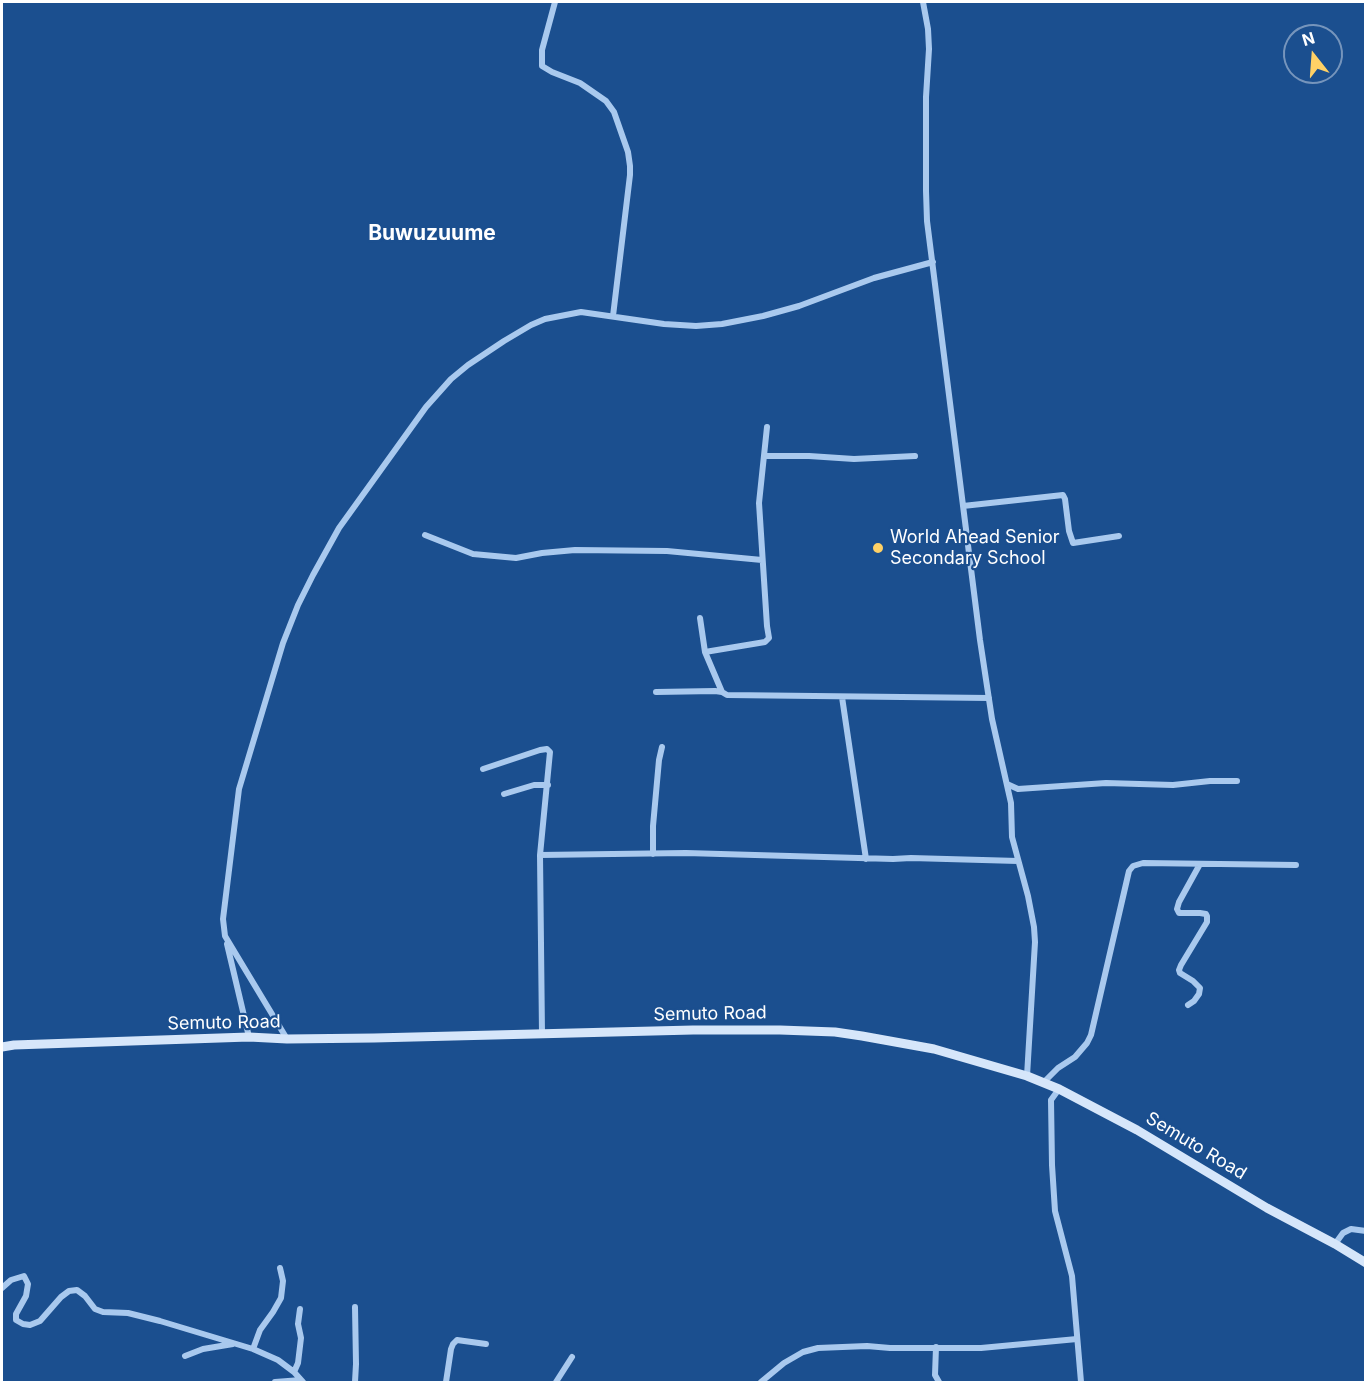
<!DOCTYPE html>
<style>
body{margin:0}
#map{position:relative;width:1367px;height:1384px;overflow:hidden;background:#1b4f8f;font-family:Inter,sans-serif}
canvas{display:block}
.frame{position:absolute;inset:0;border:3px solid #fff;pointer-events:none}
.north{position:absolute;left:1283px;top:24px;width:60px;height:60px;box-sizing:border-box;background:#1b4f8f;border:2px solid #7695bc;border-radius:50%;rotate:343deg;font-size:16px;font-weight:700;line-height:24px;text-align:center;color:#fff}
.north::after{content:'';display:block;margin:auto;width:21px;height:27px;background:#ffd166;clip-path:polygon(50% 0,100% 100%,50% 72%,0 100%)}
</style>
<div id="map">
<canvas width="1367" height="1384"></canvas>
<div class="frame"></div>
<div class="north">N</div>
</div>
<script>
const ctx = document.querySelector('canvas').getContext('2d');
ctx.lineJoin = 'round';
const shape = rows => new Path2D(rows.map(r => 'M' + r).join(''));
function trace(path, color, width, dash) { ctx.strokeStyle = color; ctx.lineWidth = width; ctx.lineCap = dash ? 'butt' : 'round'; ctx.setLineDash(dash || []); ctx.stroke(path); }
function label(font, color, halo, rows, align = 'center') {
  ctx.font = font + ' Inter,sans-serif'; ctx.lineWidth = 4.5; ctx.setLineDash([]); ctx.textBaseline = 'middle'; ctx.strokeStyle = halo; ctx.fillStyle = color; for (const [text, x, y, turn = 0] of rows) {
    ctx.save(); ctx.translate(x, y); ctx.rotate((+turn || 0) * Math.PI / 180); ctx.textAlign = isNaN(turn) ? turn : align; if (halo) ctx.strokeText(text, 0, 0); ctx.fillText(text, 0, 0); ctx.restore();
  }
}
trace(shape([
 [555,2,542,50,542,66,552,72,580,83,606,101,614,112,628,152,630,166,630,175,613,316],
 [923,2,928,29,929,49,926,97,926,191,927,221,980,640,992,719,1011,803,1012,837,1028,896,1034,927,1035,942,1027,1076],
 [765,456,809,456,854,459,915,456],
 [963,506,1063,495,1065,499,1069,531,1073,543,1119,536],
 [425,535,473,554,516,558,542,553,575,550,667,551,762,560],
 [700,618,705,652,722,692],
 [705,652,765,642,769,638,767,626,759,503,767,427],
 [656,692,715,691,722,692,727,695,989,698],
 [842,697,866,859],
 [483,769,540,750,547,749,550,752,540,855,542,1034],
 [1007,784,1018,789,1106,783,1173,785,1210,781,1237,781],
 [504,794,534,785,548,785],
 [653,854,653,826,659,760,662,747],
 [540,855,686,853,893,859,911,858,1018,861],
 [227,944,249,1037],
 [1188,1005,1194,1001,1199,994,1200,988,1193,981,1180,973,1179,970,1181,965,1207,922,1207,916,1206,914,1200,913,1179,913,1177,909,1179,902,1200,864],
 [287,1039,225,936,223,919,239,789,283,643,298,605,313,575,339,528,426,407,451,379,468,365,504,341,531,325,545,319,581,312,664,324,696,326,722,324,763,316,799,306,874,278,933,262],
 [1044,1082,1058,1068,1075,1057,1087,1043,1091,1035,1129,871,1133,866,1143,863,1296,865],
 [1059,1089,1051,1100,1052,1165,1055,1211,1072,1276,1081,1382],
 [1335,1244,1343,1233,1351,1229,1366,1231],
 [2,1288,11,1280,24,1276,28,1284,26,1296,16,1314,16,1320,23,1324,30,1325,40,1321,61,1297,69,1291,77,1290,85,1296,95,1309,103,1312,128,1313,160,1321,253,1349,278,1360,294,1372,303,1382],
 [936,1347,935,1375,939,1382],
 [253,1349,260,1330,273,1312,281,1298,283,1281,280,1268],
 [185,1356,203,1349,233,1344],
 [294,1372,298,1363,301,1338,298,1324,300,1309],
 [275,1382,301,1380],
 [355,1382,356,1364,355,1307],
 [446,1382,451,1349,453,1344,457,1340,486,1344],
 [556,1382,572,1357],
 [761,1382,784,1363,803,1352,818,1348,867,1346,890,1348,981,1348,1077,1339]
]), '#a9c9ee', 6);
trace(shape([
 [2,1047,14,1045,249,1037,287,1039,374,1038,693,1030,780,1030,835,1032,862,1036,934,1049,1027,1076,1059,1089,1137,1130,1267,1208,1335,1244,1366,1263]
]), '#d6e6fa', 9);
for (const [x, y, r, color] of [
 [878,548,6,"#ffd166"]
]) { const dot = new Path2D(); dot.arc(x, y, r, 0, 2 * Math.PI); ctx.fillStyle = color; ctx.fill(dot); trace(dot, '#1b4f8f', 2); }
label('18px', '#fff', '#1b4f8f', [
 ["World Ahead Senior",890,538],
 ["Secondary School",890,559]
], 'left');
label('18px', '#fff', '#1b4f8f', [
 ["Semuto Road",710,1014,-1],
 ["Semuto Road",224,1023,-1],
 ["Semuto Road",1196,1146,31]
]);
label('bold 21px', '#fff', '#1b4f8f', [
 ["Buwuzuume",432,234]
]);
</script>
